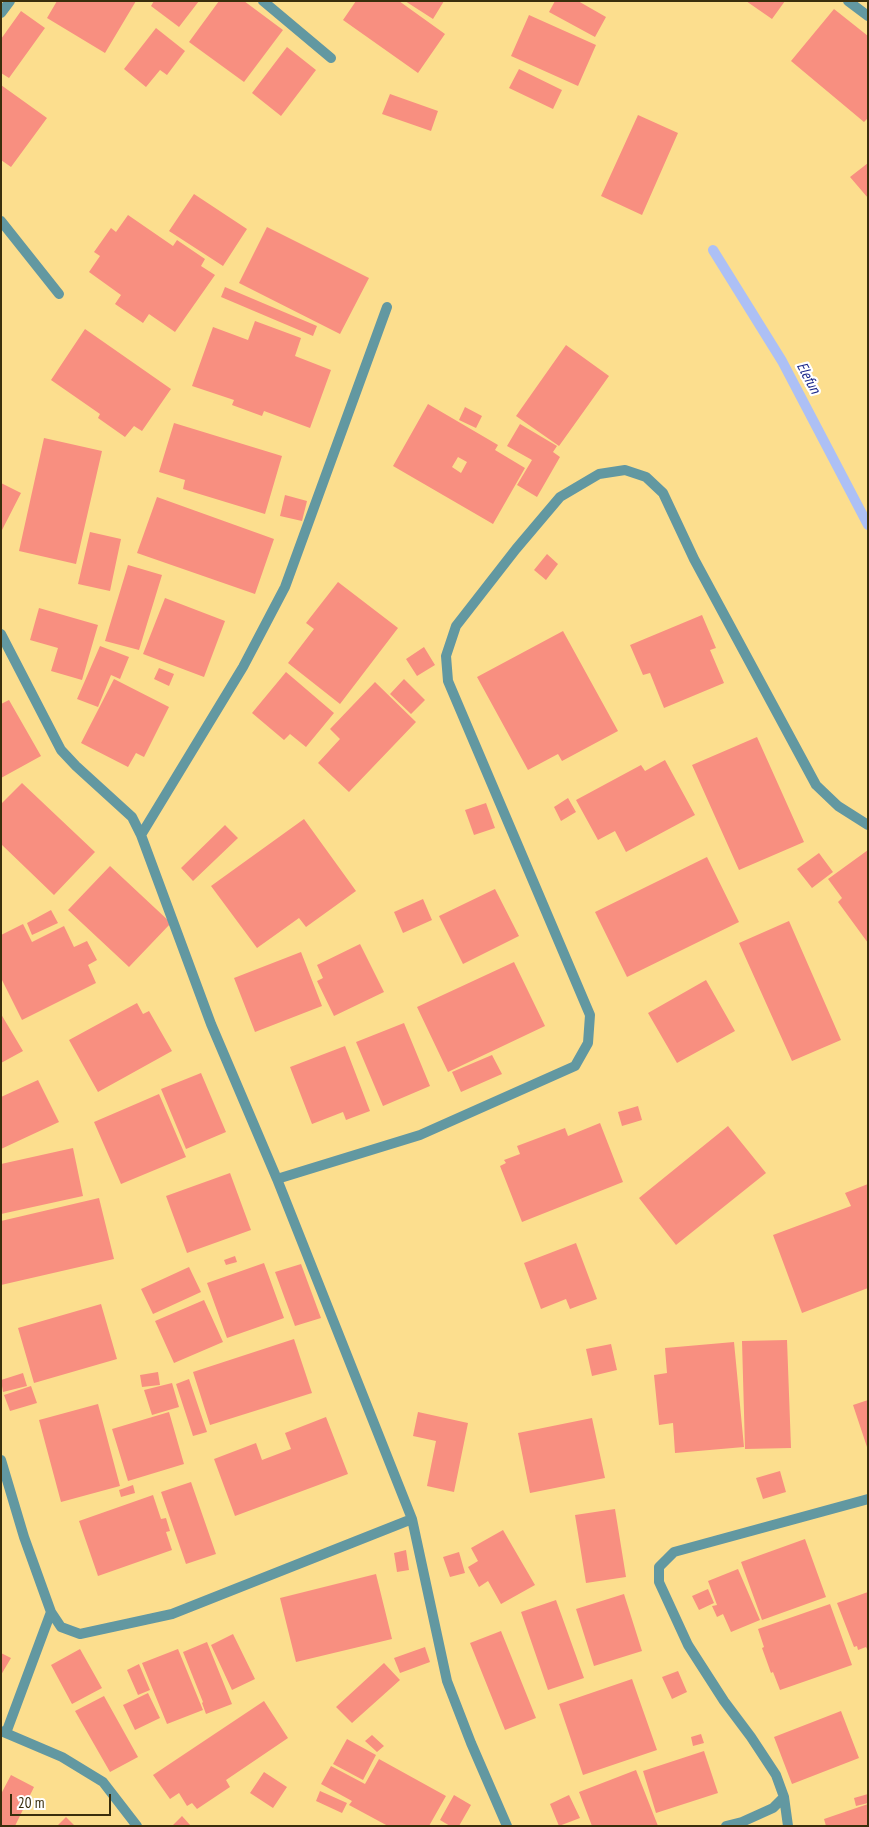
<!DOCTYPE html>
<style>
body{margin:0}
#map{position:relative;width:869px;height:1827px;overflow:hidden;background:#fcde8e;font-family:"PT Sans Narrow",sans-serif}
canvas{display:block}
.frame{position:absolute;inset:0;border:2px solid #3a2e0c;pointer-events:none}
.scale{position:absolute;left:10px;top:1794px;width:101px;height:22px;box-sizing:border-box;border:2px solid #3a2e0c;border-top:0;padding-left:6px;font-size:15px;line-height:18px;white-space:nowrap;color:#3a2e0c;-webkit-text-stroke:4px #fff;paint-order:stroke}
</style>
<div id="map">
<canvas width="869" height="1827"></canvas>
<div class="frame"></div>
<div class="scale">20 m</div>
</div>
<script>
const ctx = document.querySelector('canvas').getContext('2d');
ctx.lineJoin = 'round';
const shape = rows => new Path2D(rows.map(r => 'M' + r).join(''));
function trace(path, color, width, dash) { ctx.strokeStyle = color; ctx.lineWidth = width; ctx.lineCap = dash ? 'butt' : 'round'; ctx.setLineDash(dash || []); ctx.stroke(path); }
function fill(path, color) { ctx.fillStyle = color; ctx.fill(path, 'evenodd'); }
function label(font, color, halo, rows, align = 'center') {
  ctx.font = font + ' "PT Sans Narrow",sans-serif'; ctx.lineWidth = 4.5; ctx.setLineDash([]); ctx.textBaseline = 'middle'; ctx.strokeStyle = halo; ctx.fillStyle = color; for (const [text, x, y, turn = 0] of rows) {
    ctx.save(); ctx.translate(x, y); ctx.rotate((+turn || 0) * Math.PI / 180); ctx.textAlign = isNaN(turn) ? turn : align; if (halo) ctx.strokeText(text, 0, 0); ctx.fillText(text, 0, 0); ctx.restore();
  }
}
trace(shape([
 [713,250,782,361,868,525]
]), '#adc0f5', 10);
fill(shape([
 [57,1,136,1,105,53,47,18],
 [154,1,199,1,179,27,151,6],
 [219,1,244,1,283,30,244,82,189,42],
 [356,1,399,1,445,34,418,73,343,20],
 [405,1,444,1,433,19],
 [555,1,578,1,606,17,595,37,549,12],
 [746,1,785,1,772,19],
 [834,9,868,36,868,118,864,122,791,61],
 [21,11,45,28,9,78,1,73,1,39],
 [529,15,596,45,578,86,511,56],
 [156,28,185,51,167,75,160,70,146,87,124,69],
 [287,47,316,70,281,116,252,93],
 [519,69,562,90,553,109,509,88],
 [1,85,47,118,11,167,1,160],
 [390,94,438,111,431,131,382,114],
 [638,115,678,133,642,215,601,196],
 [868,163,868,198,850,177],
 [194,194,247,229,223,266,169,231],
 [128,215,173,246,177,240,205,259,201,266,215,275,175,332,149,314,143,323,115,304,121,295,89,272,100,256,94,252,111,228,116,232],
 [267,227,369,278,340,334,239,283],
 [225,287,317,326,313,336,221,297],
 [255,321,301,338,295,356,331,370,310,428,264,411,262,416,232,405,234,400,192,386,213,327,248,340],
 [85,329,171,389,142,431,134,426,125,437,98,418,100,414,51,380],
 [566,345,609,376,559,446,516,416],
 [428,404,498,445,495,450,525,468,493,524,393,466],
 [458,457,467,462,461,473,452,467],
 [465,407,482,416,476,428,459,420],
 [174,423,282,456,265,514,183,489,185,480,159,472],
 [520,424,557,446,553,452,560,457,537,497,517,485,532,460,507,446],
 [44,438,102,451,76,564,19,551],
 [1,483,21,493,1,532],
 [285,495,307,501,302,521,280,516],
 [157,497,274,539,255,594,137,553],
 [90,532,121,539,110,591,78,584],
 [547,554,558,564,546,580,534,570],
 [128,565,162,575,139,650,105,641],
 [338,582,398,628,340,704,288,663,314,629,306,623],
 [165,598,225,621,204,677,143,654],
 [39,608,98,625,82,680,51,671,58,648,30,640],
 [702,615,716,648,710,650,724,683,664,708,650,673,643,675,630,645],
 [563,631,618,731,562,761,558,754,528,770,477,677],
 [100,646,129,657,120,679,111,675,98,707,77,699],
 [424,647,435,665,417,676,406,659],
 [159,668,174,674,169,686,154,679],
 [286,672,334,713,306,747,290,734,284,740,252,713],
 [114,679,169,707,144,757,136,753,128,767,81,743],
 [404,679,425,700,411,714,390,694],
 [375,682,416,722,349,792,318,763,340,739,330,729],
 [9,700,41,756,1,778,1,704],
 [757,737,804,842,739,870,692,765],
 [665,760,695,815,626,852,615,831,598,840,576,800,641,765,645,771],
 [22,783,95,852,54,895,1,844,1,804],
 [568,798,576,812,561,821,554,807],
 [486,803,495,828,474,835,465,810],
 [304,819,356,891,306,927,299,918,257,948,211,886],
 [225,825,238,838,193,881,181,868],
 [868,850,868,943,838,902,842,898,828,879],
 [819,853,833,872,812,888,797,869],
 [707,857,739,922,627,977,595,912],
 [110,866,171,923,129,967,68,910],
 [495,889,519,936,463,964,439,916],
 [423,899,432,920,403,933,394,912],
 [51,910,58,923,32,935,27,923],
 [789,921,841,1040,792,1061,739,943],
 [23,924,32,942,64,926,74,947,87,941,97,960,88,965,96,983,22,1020,1,978,1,935],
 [360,944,384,992,334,1016,317,981,323,978,317,965],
 [301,952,322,1006,255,1032,234,978],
 [514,962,545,1026,448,1072,417,1007],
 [706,980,735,1031,677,1063,648,1013],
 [137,1003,143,1014,149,1011,172,1051,98,1092,69,1040],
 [1,1014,23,1051,1,1063],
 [404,1023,430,1086,383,1106,356,1042],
 [345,1046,370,1111,346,1120,343,1112,312,1124,290,1067],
 [492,1055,502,1074,461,1092,452,1072],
 [201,1073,226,1132,186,1149,161,1089],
 [38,1080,59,1122,1,1149,1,1097],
 [159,1094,186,1157,121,1184,94,1122],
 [638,1106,642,1120,622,1126,618,1112],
 [600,1123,623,1182,522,1222,500,1166,506,1163,504,1160,520,1154,517,1146,565,1128,568,1136],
 [728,1126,766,1173,676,1245,639,1198],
 [73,1148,83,1196,1,1214,1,1164],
 [230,1173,251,1230,187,1253,166,1196],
 [868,1184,868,1288,802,1313,773,1235,851,1206,845,1193],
 [99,1198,114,1259,1,1285,1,1221],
 [576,1243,597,1299,570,1309,566,1299,541,1309,524,1263],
 [235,1256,237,1262,226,1265,224,1260],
 [264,1263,284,1318,227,1338,207,1283],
 [301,1264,321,1318,295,1326,275,1272],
 [189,1267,201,1292,153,1314,141,1289],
 [204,1300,223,1342,174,1363,155,1321],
 [101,1304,117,1359,34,1383,18,1328],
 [294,1339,312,1393,210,1425,193,1372],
 [787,1340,791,1448,745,1449,742,1341],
 [734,1342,744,1447,675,1453,673,1423,659,1425,654,1375,667,1373,665,1348],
 [611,1344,617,1370,592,1376,586,1349],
 [158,1372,160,1385,142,1387,140,1375],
 [23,1373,27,1386,3,1392,1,1380],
 [189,1379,207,1432,193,1436,176,1384],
 [172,1383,179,1407,152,1415,144,1390],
 [31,1386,37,1403,10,1411,4,1395],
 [868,1400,868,1447,867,1447,853,1405],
 [98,1404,120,1486,61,1502,39,1420],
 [169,1412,184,1464,128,1481,112,1429],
 [418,1412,468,1423,454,1492,427,1486,436,1441,413,1436],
 [326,1417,348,1474,235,1516,214,1459,256,1443,262,1460,291,1449,285,1433],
 [592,1418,605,1478,530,1493,518,1433],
 [780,1471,786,1492,763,1499,756,1478],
 [191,1482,216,1554,186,1564,161,1492],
 [133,1485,135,1493,121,1497,119,1490],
 [153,1495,161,1519,166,1518,170,1531,166,1532,172,1550,98,1576,79,1521],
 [615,1509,626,1577,586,1583,575,1515],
 [503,1530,535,1585,501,1604,488,1581,479,1587,468,1567,478,1561,471,1548],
 [805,1539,826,1597,762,1620,741,1562],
 [406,1550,409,1570,397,1572,394,1553],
 [459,1552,465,1573,450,1577,443,1557],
 [738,1569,760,1620,731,1632,723,1614,717,1617,712,1606,717,1605,708,1581],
 [376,1574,392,1639,296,1662,280,1598],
 [708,1589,714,1603,699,1610,692,1596],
 [868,1592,868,1651,866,1647,858,1650,857,1646,854,1647,837,1603],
 [624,1594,642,1651,594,1666,576,1609],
 [556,1600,584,1678,548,1690,521,1612],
 [830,1604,852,1665,780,1690,773,1672,771,1673,762,1648,764,1647,758,1629],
 [501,1631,536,1718,505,1730,470,1643],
 [233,1634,255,1679,232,1690,211,1645],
 [207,1642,232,1704,206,1714,202,1703,203,1702,183,1652],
 [425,1647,430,1662,400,1673,394,1658],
 [80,1649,102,1688,72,1704,51,1665],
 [178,1649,203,1710,167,1724,142,1663],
 [1,1653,11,1658,1,1675],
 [384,1663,400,1680,352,1723,336,1707],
 [139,1664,150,1690,138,1695,127,1670],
 [678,1671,687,1692,672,1699,662,1677],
 [632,1679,657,1750,583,1775,559,1704],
 [148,1693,160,1718,135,1730,123,1705],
 [104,1696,138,1757,110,1772,75,1711],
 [264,1701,288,1738,226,1780,230,1787,197,1809,192,1803,187,1806,179,1793,170,1799,153,1775],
 [841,1711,859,1758,792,1784,774,1737],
 [701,1734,704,1743,693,1746,691,1737],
 [372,1735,384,1746,377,1752,365,1741],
 [347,1739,376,1755,363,1780,333,1764],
 [704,1751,718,1793,656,1813,643,1771],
 [379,1759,446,1796,429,1826,388,1826,349,1805,352,1801,321,1784,331,1766,365,1784],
 [636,1770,658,1826,592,1826,579,1792],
 [264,1772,287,1787,273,1808,250,1793],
 [11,1775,34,1787,15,1826,1,1826,1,1794],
 [320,1791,347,1803,342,1813,316,1801],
 [868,1794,868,1803,856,1806,854,1798],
 [454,1795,471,1805,459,1826,450,1826,440,1820],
 [569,1795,580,1818,559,1826,550,1804],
 [868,1804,868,1826,826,1826,824,1819],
 [182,1816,191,1826,174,1826,173,1825],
 [66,1817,75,1826,57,1826]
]), '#f88f80');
trace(shape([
 [263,1,331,58],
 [848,1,868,16],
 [1,13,10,1],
 [1,221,59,294],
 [1,634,61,750,76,766,132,817,141,835,211,1024,277,1179,412,1519,447,1681,471,1743,507,1826],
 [141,835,243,667,285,587,387,307],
 [277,1179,420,1135,575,1066,588,1043,590,1015,448,681,446,656,456,626,516,549,560,497,599,474,625,470,646,477,663,493,694,559,816,785,838,806,868,825],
 [1,1460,24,1537,51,1612,61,1627,80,1634,172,1614,412,1519],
 [1,1731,62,1757,103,1782,137,1826],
 [6,1733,51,1612],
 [726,1826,742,1822,773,1808,784,1797],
 [788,1826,784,1797,776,1775,751,1737,724,1701,688,1645,659,1582,659,1567,674,1552,868,1499]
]), '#6298a1', 10);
label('italic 15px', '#1b288a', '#fff', [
 ["Elefun",808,378,62]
]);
</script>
